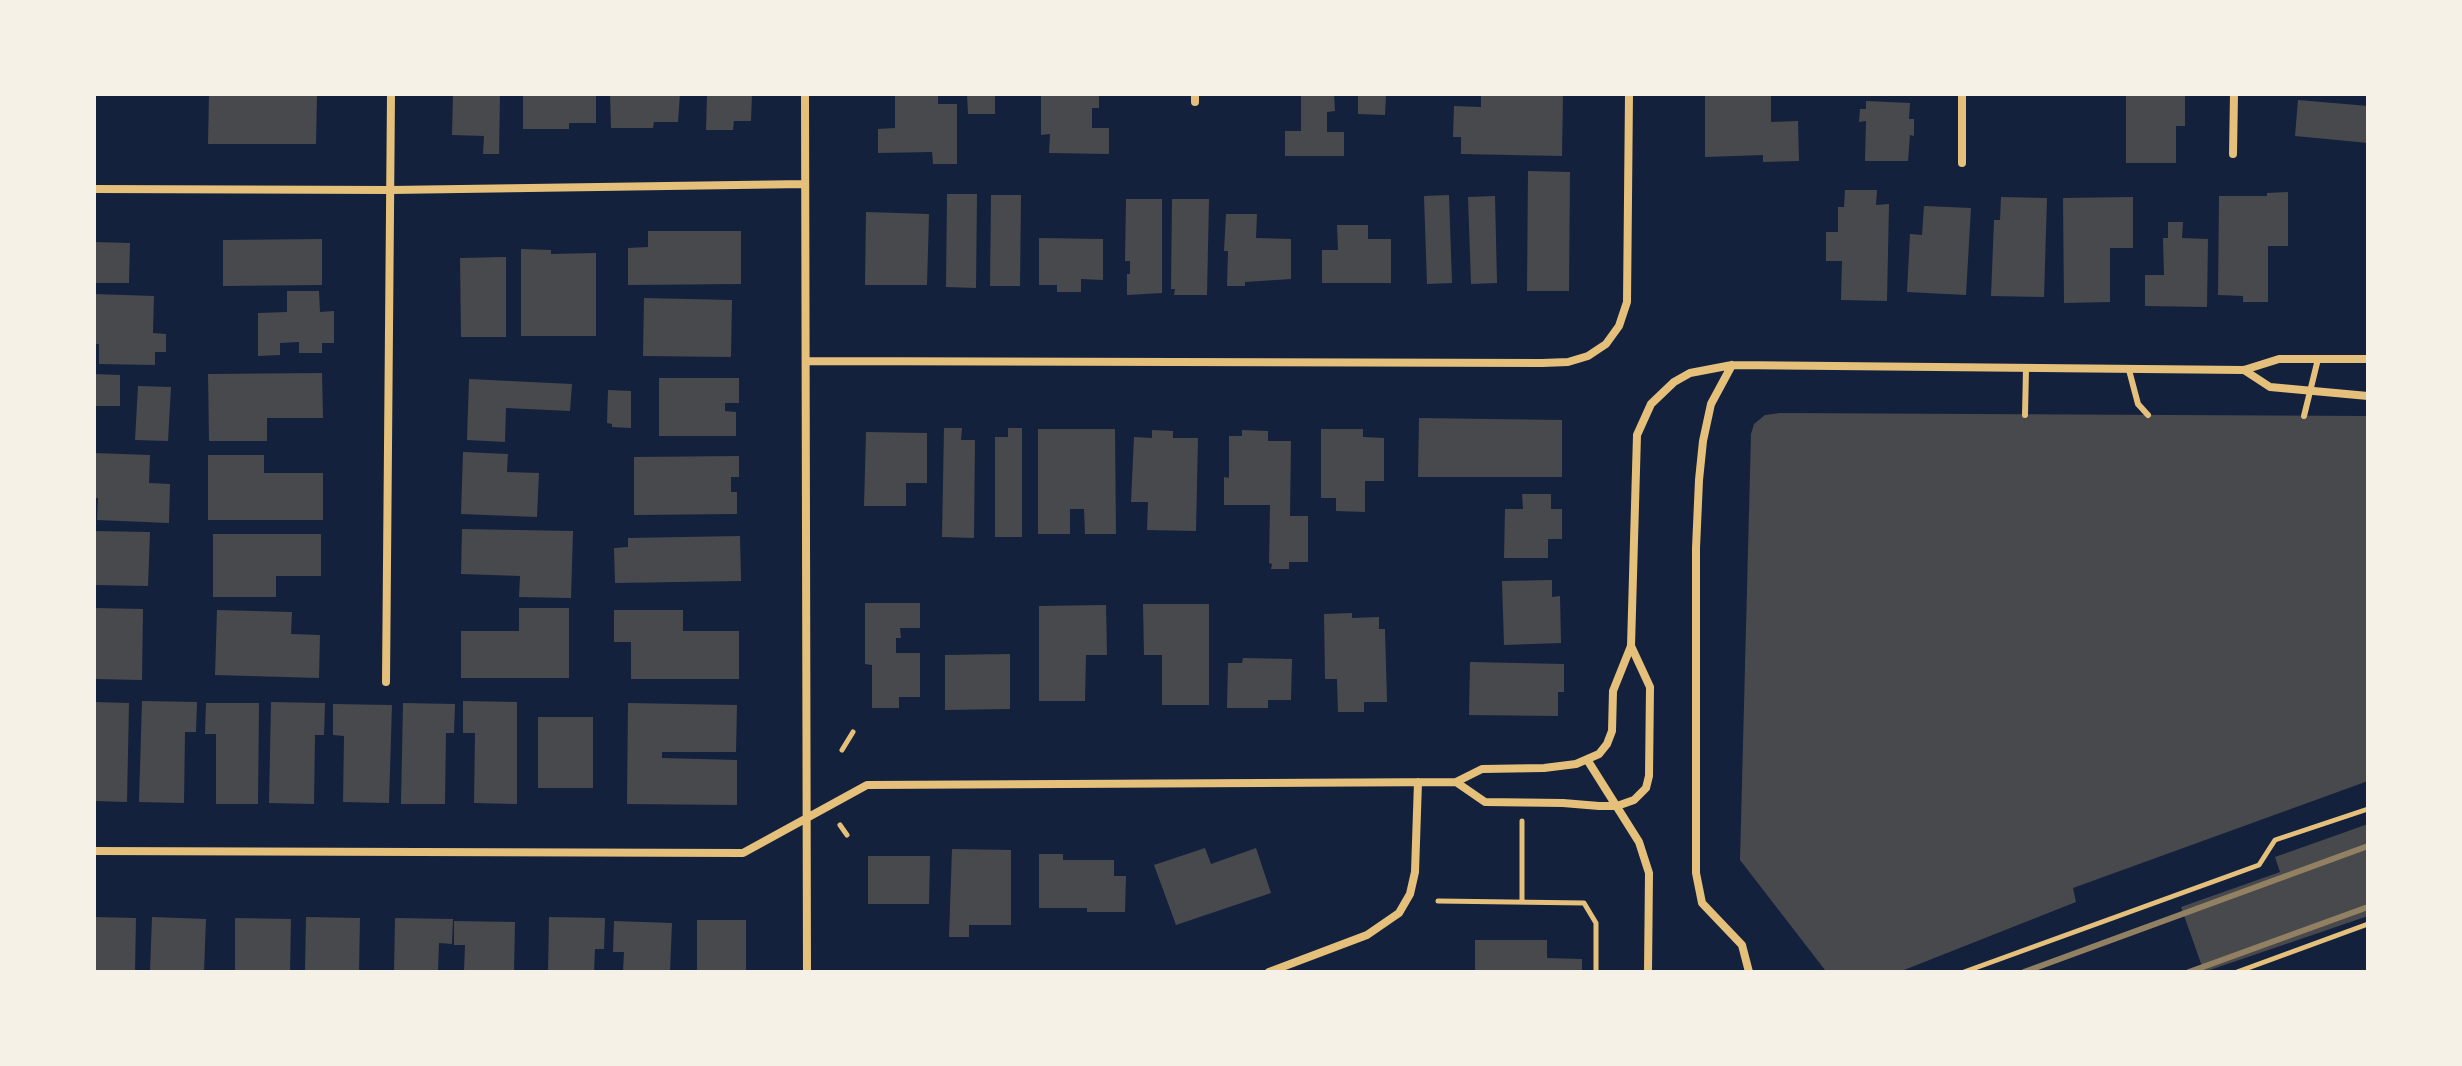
<!DOCTYPE html>
<style>
body{margin:0}
#map{position:relative;width:2462px;height:1066px;overflow:hidden;background:#14213d;font-family:Signika,sans-serif}
canvas{display:block}
.frame{position:absolute;inset:0;border:96px solid #f6f1e7;pointer-events:none}
</style>
<div id="map">
<canvas width="2462" height="1066"></canvas>
<div class="frame"></div>
</div>
<script>
const ctx = document.querySelector('canvas').getContext('2d');
ctx.lineJoin = 'round';
function fill(path, color) { ctx.fillStyle = color; ctx.fill(path, 'evenodd'); }
const shape = rows => new Path2D(rows.map(r => 'M' + r).join(''));
function trace(path, color, width, dash) { ctx.strokeStyle = color; ctx.lineWidth = width; ctx.lineCap = dash ? 'butt' : 'round'; ctx.setLineDash(dash || []); ctx.stroke(path); }
fill(shape([
 [209,94,317,95,316,144,208,144],
 [453,94,500,94,499,154,483,154,484,136,452,135],
 [523,94,596,94,596,123,569,123,569,129,523,129],
 [610,94,680,94,678,122,654,122,653,128,611,128],
 [707,94,752,94,751,121,734,121,733,130,706,130],
 [895,94,938,94,938,104,957,104,957,164,933,164,932,152,878,153,878,129,895,128],
 [967,94,995,94,995,114,968,114],
 [1041,94,1099,94,1099,108,1092,108,1092,128,1109,128,1109,154,1049,153,1050,134,1041,135],
 [1301,94,1334,94,1335,111,1327,112,1327,132,1344,132,1344,156,1285,156,1285,131,1301,131],
 [1358,94,1386,94,1385,115,1358,114],
 [1481,94,1563,94,1562,156,1461,154,1461,137,1453,137,1454,106,1481,107],
 [1705,94,1771,94,1771,122,1798,121,1799,161,1763,162,1763,155,1705,157],
 [2126,94,2185,94,2185,126,2176,126,2176,163,2126,163],
 [2298,100,2368,106,2368,143,2295,136],
 [1866,101,1910,103,1909,119,1914,119,1914,136,1910,135,1908,161,1865,161,1866,121,1859,122,1860,109,1866,109],
 [1528,171,1570,172,1569,291,1527,291],
 [1845,190,1877,190,1876,205,1889,204,1887,301,1841,300,1842,261,1826,261,1826,232,1838,232,1838,207,1844,207],
 [2288,192,2288,246,2268,246,2268,302,2243,302,2243,296,2218,295,2219,196,2267,196,2267,193],
 [947,194,977,194,976,288,946,287],
 [991,195,1021,195,1020,286,990,286],
 [1449,195,1452,283,1427,284,1424,196],
 [1495,196,1497,283,1471,284,1468,197],
 [2001,197,2047,198,2044,297,1991,296,1994,220,2000,220],
 [2133,197,2133,248,2110,248,2110,302,2064,303,2063,198],
 [1126,199,1162,199,1162,293,1127,295,1127,274,1130,274,1130,261,1125,261],
 [1172,199,1209,199,1207,295,1174,295,1175,289,1171,289],
 [1924,206,1971,208,1966,295,1907,292,1910,234,1922,235],
 [866,212,929,214,927,285,865,285],
 [1226,214,1257,214,1256,238,1291,239,1291,279,1245,282,1245,286,1227,286,1228,251,1224,251],
 [2168,222,2183,222,2182,238,2208,239,2207,307,2145,306,2145,275,2164,275,2163,238,2168,238],
 [1337,225,1368,225,1368,239,1391,239,1391,283,1322,283,1322,250,1338,250],
 [648,231,741,231,741,284,628,285,628,248,648,247],
 [1039,238,1103,239,1103,280,1081,279,1081,292,1057,292,1057,285,1039,285],
 [322,239,322,285,223,286,223,240],
 [94,242,130,243,129,283,94,283],
 [521,249,551,250,551,254,596,253,596,336,521,336],
 [506,257,506,337,461,337,460,258],
 [287,291,319,291,320,312,334,311,334,343,322,343,322,353,299,353,299,342,280,343,280,355,258,356,258,313,287,312],
 [94,294,154,296,153,333,166,334,166,352,155,352,155,365,99,364,99,344,94,344],
 [644,298,732,300,731,357,643,356],
 [322,373,323,418,267,418,267,441,209,441,208,374],
 [94,374,120,375,120,406,94,406],
 [659,378,739,378,739,403,725,403,725,411,736,412,736,436,659,436],
 [469,379,572,384,570,411,506,408,505,442,467,440],
 [138,386,171,387,168,441,135,440],
 [608,390,631,391,631,428,612,427,612,424,607,423],
 [1780,413,2368,416,2368,781,2073,888,2076,902,1899,972,1831,972,1825,970,1740,860,1751,434,1754,424,1765,415],
 [1419,418,1562,420,1562,477,1418,477],
 [944,428,962,428,961,440,975,440,974,538,942,537],
 [1008,428,1022,428,1022,537,995,537,995,437,1008,437],
 [1038,429,1115,429,1116,534,1085,534,1084,509,1070,509,1070,534,1038,534],
 [1321,429,1363,429,1363,437,1384,438,1384,481,1365,481,1365,512,1336,511,1336,498,1321,498],
 [1152,430,1173,431,1173,438,1198,438,1196,531,1147,530,1148,502,1131,502,1134,437,1152,438],
 [1242,430,1268,431,1268,441,1291,441,1290,516,1308,516,1308,562,1289,562,1289,569,1271,569,1272,564,1269,563,1270,505,1224,505,1224,477,1229,478,1229,436,1242,436],
 [866,432,927,433,927,483,906,483,906,506,864,506],
 [463,452,508,454,507,472,539,473,537,517,461,514],
 [94,453,150,455,149,483,170,484,169,523,97,520,98,498,94,498],
 [208,455,264,455,264,473,323,473,323,520,208,520],
 [739,456,739,477,731,477,731,492,737,492,737,514,634,515,634,457],
 [1522,494,1551,494,1551,509,1562,509,1562,539,1548,539,1548,558,1504,558,1505,509,1523,509],
 [462,529,573,531,571,598,519,597,520,576,461,574],
 [94,531,150,532,148,586,94,585],
 [213,534,321,534,321,576,276,576,276,597,213,597],
 [740,536,741,581,615,583,614,548,628,547,628,538],
 [1552,580,1552,597,1560,596,1561,643,1504,645,1502,581],
 [865,603,920,603,920,628,900,628,901,638,896,638,896,653,920,653,920,697,899,697,899,708,872,708,872,665,865,664],
 [1143,604,1209,604,1209,705,1162,705,1162,655,1144,655],
 [1106,605,1107,655,1086,655,1085,701,1039,701,1039,606],
 [94,608,143,609,142,680,94,679],
 [519,608,569,608,569,678,461,678,461,631,519,631],
 [217,610,292,612,291,634,320,635,319,678,215,675],
 [614,610,683,610,683,631,739,631,739,679,631,679,631,642,614,642],
 [1352,613,1352,618,1379,617,1379,629,1385,629,1387,702,1364,702,1364,712,1338,712,1337,679,1325,679,1324,614],
 [1010,654,1010,709,945,710,945,655],
 [1243,658,1292,659,1291,700,1268,700,1268,708,1227,708,1228,663,1242,663],
 [1470,662,1564,664,1564,692,1558,692,1558,716,1469,715],
 [142,701,197,702,196,732,185,732,184,803,139,802],
 [463,701,517,702,517,804,474,803,475,733,463,733],
 [94,702,129,703,127,802,94,801],
 [271,702,325,703,324,735,315,735,314,804,269,803],
 [206,703,259,703,258,804,216,804,216,734,205,734],
 [403,703,455,704,454,733,446,733,445,804,401,804],
 [628,703,737,705,736,752,662,752,662,758,737,760,737,805,627,804],
 [333,704,392,705,389,803,343,802,344,736,333,735],
 [538,717,593,717,593,788,538,788],
 [2368,824,2368,916,2204,972,2181,907,2280,872,2275,857],
 [1205,848,1211,864,1256,848,1271,893,1176,925,1154,865],
 [952,849,1011,850,1011,925,969,925,969,937,949,937],
 [1039,854,1063,854,1063,860,1114,860,1114,876,1126,876,1125,912,1087,912,1087,908,1039,908],
 [868,856,930,856,929,904,868,904],
 [94,917,136,918,135,972,94,972],
 [152,917,206,919,204,972,150,972],
 [306,917,360,918,359,972,305,972],
 [549,917,605,918,604,949,595,949,594,972,548,972],
 [235,918,291,919,290,972,235,972],
 [395,918,453,919,452,944,439,943,438,972,394,972],
 [697,920,746,920,746,972,697,972],
 [454,921,515,922,514,972,464,972,465,945,454,945],
 [614,921,672,923,670,972,623,972,624,952,613,952],
 [1475,940,1547,940,1547,958,1582,959,1582,972,1475,972]
]), '#48494c');
trace(shape([
 [842,750,853,732],
 [840,825,847,835],
 [1438,901,1584,903,1596,923,1596,972],
 [1522,902,1522,821],
 [1964,972,2259,865,2275,840,2368,809],
 [2237,972,2368,924]
]), '#e5c07b', 5);
trace(shape([
 [2129,370,2138,404,2148,415],
 [2025,415,2026,369],
 [2304,416,2318,359]
]), '#e5c07b', 6);
trace(shape([
 [805,94,807,972],
 [1962,94,1962,163],
 [1195,102,1195,94],
 [2233,154,2234,94],
 [94,189,391,190,805,184],
 [808,361,1542,363,1568,362,1588,356,1606,344,1619,326,1627,302,1629,94],
 [1732,365,1711,404,1703,441,1699,480,1696,548,1696,873,1702,903,1742,945,1749,972],
 [2244,370,2270,387,2368,396],
 [1631,646,1650,687,1649,776,1646,788,1634,800,1617,806,1599,806,1563,803,1485,802,1456,782,1482,769,1544,768,1576,764,1599,754,1607,744,1612,731,1613,691,1631,646,1637,435,1651,404,1674,382,1690,373,1732,365,2244,370,2279,359,2368,359],
 [386,682,391,94],
 [1588,761,1639,842,1649,873,1648,972],
 [94,851,743,853,867,785,1456,782],
 [1269,972,1367,935,1399,913,1410,894,1415,872,1418,782]
]), '#e5c07b', 8);
trace(shape([
 [2024,972,2368,846],
 [2189,972,2368,907]
]), '#918062', 6);
</script>
